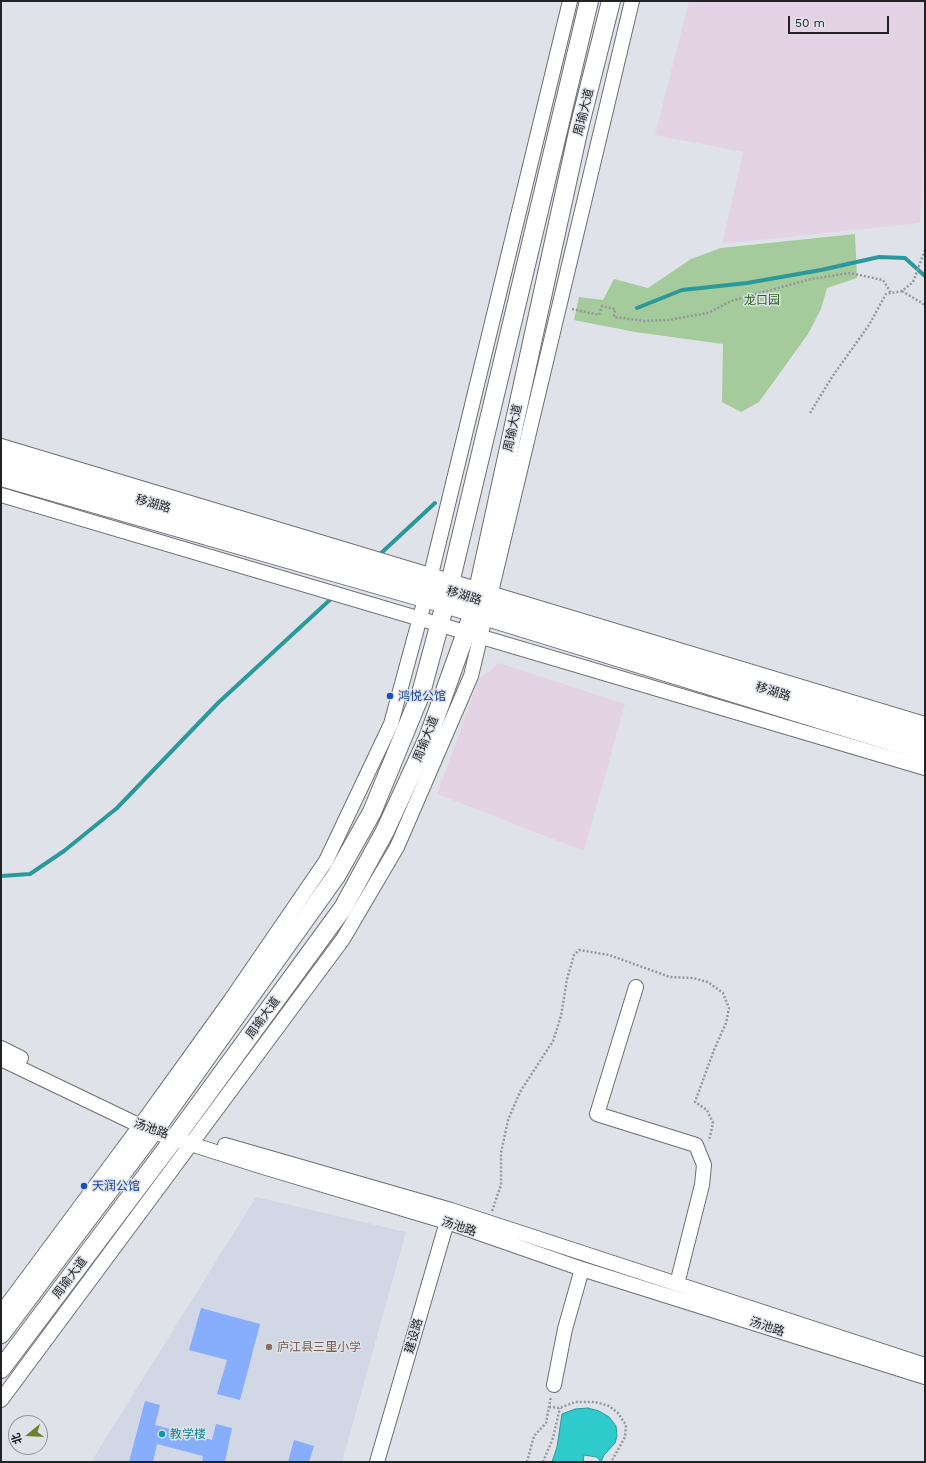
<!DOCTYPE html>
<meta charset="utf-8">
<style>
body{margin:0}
#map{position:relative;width:926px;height:1463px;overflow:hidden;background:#dfe3e9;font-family:"Work Sans","Noto Sans SC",sans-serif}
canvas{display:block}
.frame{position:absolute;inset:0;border:2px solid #222325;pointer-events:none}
.north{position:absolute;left:8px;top:1415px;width:40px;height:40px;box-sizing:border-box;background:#dfe3e9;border:1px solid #93969b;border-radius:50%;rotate:252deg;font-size:11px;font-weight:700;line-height:16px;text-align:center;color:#222325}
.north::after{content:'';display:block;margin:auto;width:14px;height:18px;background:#707f2d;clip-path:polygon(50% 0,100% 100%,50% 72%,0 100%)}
.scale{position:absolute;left:788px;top:16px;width:101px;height:18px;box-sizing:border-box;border:2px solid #222325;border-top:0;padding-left:5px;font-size:12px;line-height:14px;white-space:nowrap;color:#222325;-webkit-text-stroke:3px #dfe3e9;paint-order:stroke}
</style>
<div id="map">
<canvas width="926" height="1463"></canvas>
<div class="frame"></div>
<div class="north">北</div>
<div class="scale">50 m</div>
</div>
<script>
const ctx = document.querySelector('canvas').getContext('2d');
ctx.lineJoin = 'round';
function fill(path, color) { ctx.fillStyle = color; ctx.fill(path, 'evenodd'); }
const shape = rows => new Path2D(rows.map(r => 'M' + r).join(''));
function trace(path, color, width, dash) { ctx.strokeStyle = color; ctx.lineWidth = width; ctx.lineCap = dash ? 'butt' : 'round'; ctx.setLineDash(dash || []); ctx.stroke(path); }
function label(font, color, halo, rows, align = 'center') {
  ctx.font = font + ' "Work Sans","Noto Sans SC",sans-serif'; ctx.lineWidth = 3; ctx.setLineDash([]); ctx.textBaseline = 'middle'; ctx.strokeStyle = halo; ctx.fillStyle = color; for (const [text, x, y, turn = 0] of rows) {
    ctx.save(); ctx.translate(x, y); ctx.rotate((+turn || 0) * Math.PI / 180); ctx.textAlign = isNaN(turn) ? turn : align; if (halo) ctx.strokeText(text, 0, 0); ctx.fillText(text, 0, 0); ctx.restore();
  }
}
fill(shape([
 [689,1,925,1,925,132,920,223,722,244,743,152,655,135],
 [499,663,625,704,584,851,437,794,479,679]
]), '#e3d3e5');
fill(shape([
 [256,1197,406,1232,342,1462,91,1462]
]), '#d1d7e4');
fill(shape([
 [855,234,857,278,827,288,821,309,808,334,759,402,741,412,722,402,723,344,635,332,574,320,579,297,603,300,614,279,648,288,691,259,721,248]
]), '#a5ca9b');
const water = shape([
 [588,1408,599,1411,609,1417,616,1426,617,1436,615,1443,604,1455,601,1462,597,1457,584,1455,583,1462,552,1462,557,1447,562,1414,575,1409,588,1408]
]);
fill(water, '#2fcbcc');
trace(water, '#2b999a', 1);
trace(shape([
 [637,308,682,290,747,283,821,270,879,257,905,258,925,276],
 [378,556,435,503],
 [1,876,30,874,64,851,117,808,218,703,333,597]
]), '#2b999a', 4);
fill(shape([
 [201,1308,260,1324,240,1400,217,1394,227,1360,189,1350],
 [145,1401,160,1405,155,1425,212,1440,216,1424,232,1428,225,1462,202,1462,203,1456,157,1444,153,1462,129,1462],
 [294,1440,314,1446,309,1462,288,1462]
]), '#87aefc');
const minor = shape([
 [1,446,925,724],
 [1,495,925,768],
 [636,987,597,1114,696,1145,704,1165,702,1185,677,1284],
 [1,1048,21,1058],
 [1,1059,153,1132,263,1167,447,1222,582,1269,925,1377],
 [225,1145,451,1210,925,1365],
 [1,1313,140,1126,230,1001,326,861,391,724,425,599,570,1],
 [554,1385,565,1329,582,1269],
 [1,1400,343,939,397,847,471,676,632,1],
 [377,1462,449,1215]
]);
const major = shape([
 [1,459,448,591,925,739],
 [1,477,445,604,925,752],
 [1,1334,159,1124,336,876,372,812,421,693,445,604,589,1],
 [1,1369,180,1131,343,908,385,831,428,738,473,613,578,132,611,1]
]);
trace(minor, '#6c6f74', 16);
trace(major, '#6c6f74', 20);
trace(shape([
 [902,291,925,305],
 [572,309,599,315,602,306,615,309,614,317,644,321,668,320,708,313,731,301,811,279,850,273,883,280,891,293],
 [810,413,832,377,869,325,886,294,902,291,913,282,925,250],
 [492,1211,501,1185,501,1153,508,1120,520,1092,553,1041,561,1016,567,979,574,955,579,950,609,955,670,977,693,978,708,982,723,993,729,1008,726,1023,714,1050,695,1102,707,1110,713,1123,709,1141],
 [549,1407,560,1408,575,1402,595,1402,609,1406,618,1413,626,1425,625,1437,611,1462],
 [527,1462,534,1436,546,1423,551,1396],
 [543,1462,553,1438,560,1408]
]), '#95989c', 2.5, [2, 2]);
trace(minor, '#fff', 14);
trace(major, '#fff', 18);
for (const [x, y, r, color] of [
 [390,696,4,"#1a4fb4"],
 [84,1186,4,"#1a4fb4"],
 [269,1347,4,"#8d6e63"],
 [162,1434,4,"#0f9aa8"]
]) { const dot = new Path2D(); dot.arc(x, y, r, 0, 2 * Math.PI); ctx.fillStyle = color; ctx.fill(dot); trace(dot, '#dfe3e9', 1.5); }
label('12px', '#222325', '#dfe3e9', [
 ["周瑜大道",584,112,-76],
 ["周瑜大道",513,428,-78],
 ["移湖路",153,504,16],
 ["移湖路",464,596,17],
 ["移湖路",773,692,17],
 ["周瑜大道",426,739,-68],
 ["周瑜大道",263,1018,-54],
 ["汤池路",151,1129,20],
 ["汤池路",459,1227,18],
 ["周瑜大道",70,1278,-53],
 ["汤池路",767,1327,18],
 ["建设路",414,1336,-74]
]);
label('12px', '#2d641a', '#dfe3e9', [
 ["龙口园",762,300]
]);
label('12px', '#164399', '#dfe3e9', [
 ["鸿悦公馆",398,696],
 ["天润公馆",92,1186]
], 'left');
label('12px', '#785e54', '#dfe3e9', [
 ["庐江县三里小学",277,1347]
], 'left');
label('12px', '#0d838f', '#dfe3e9', [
 ["教学楼",170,1434]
], 'left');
</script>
